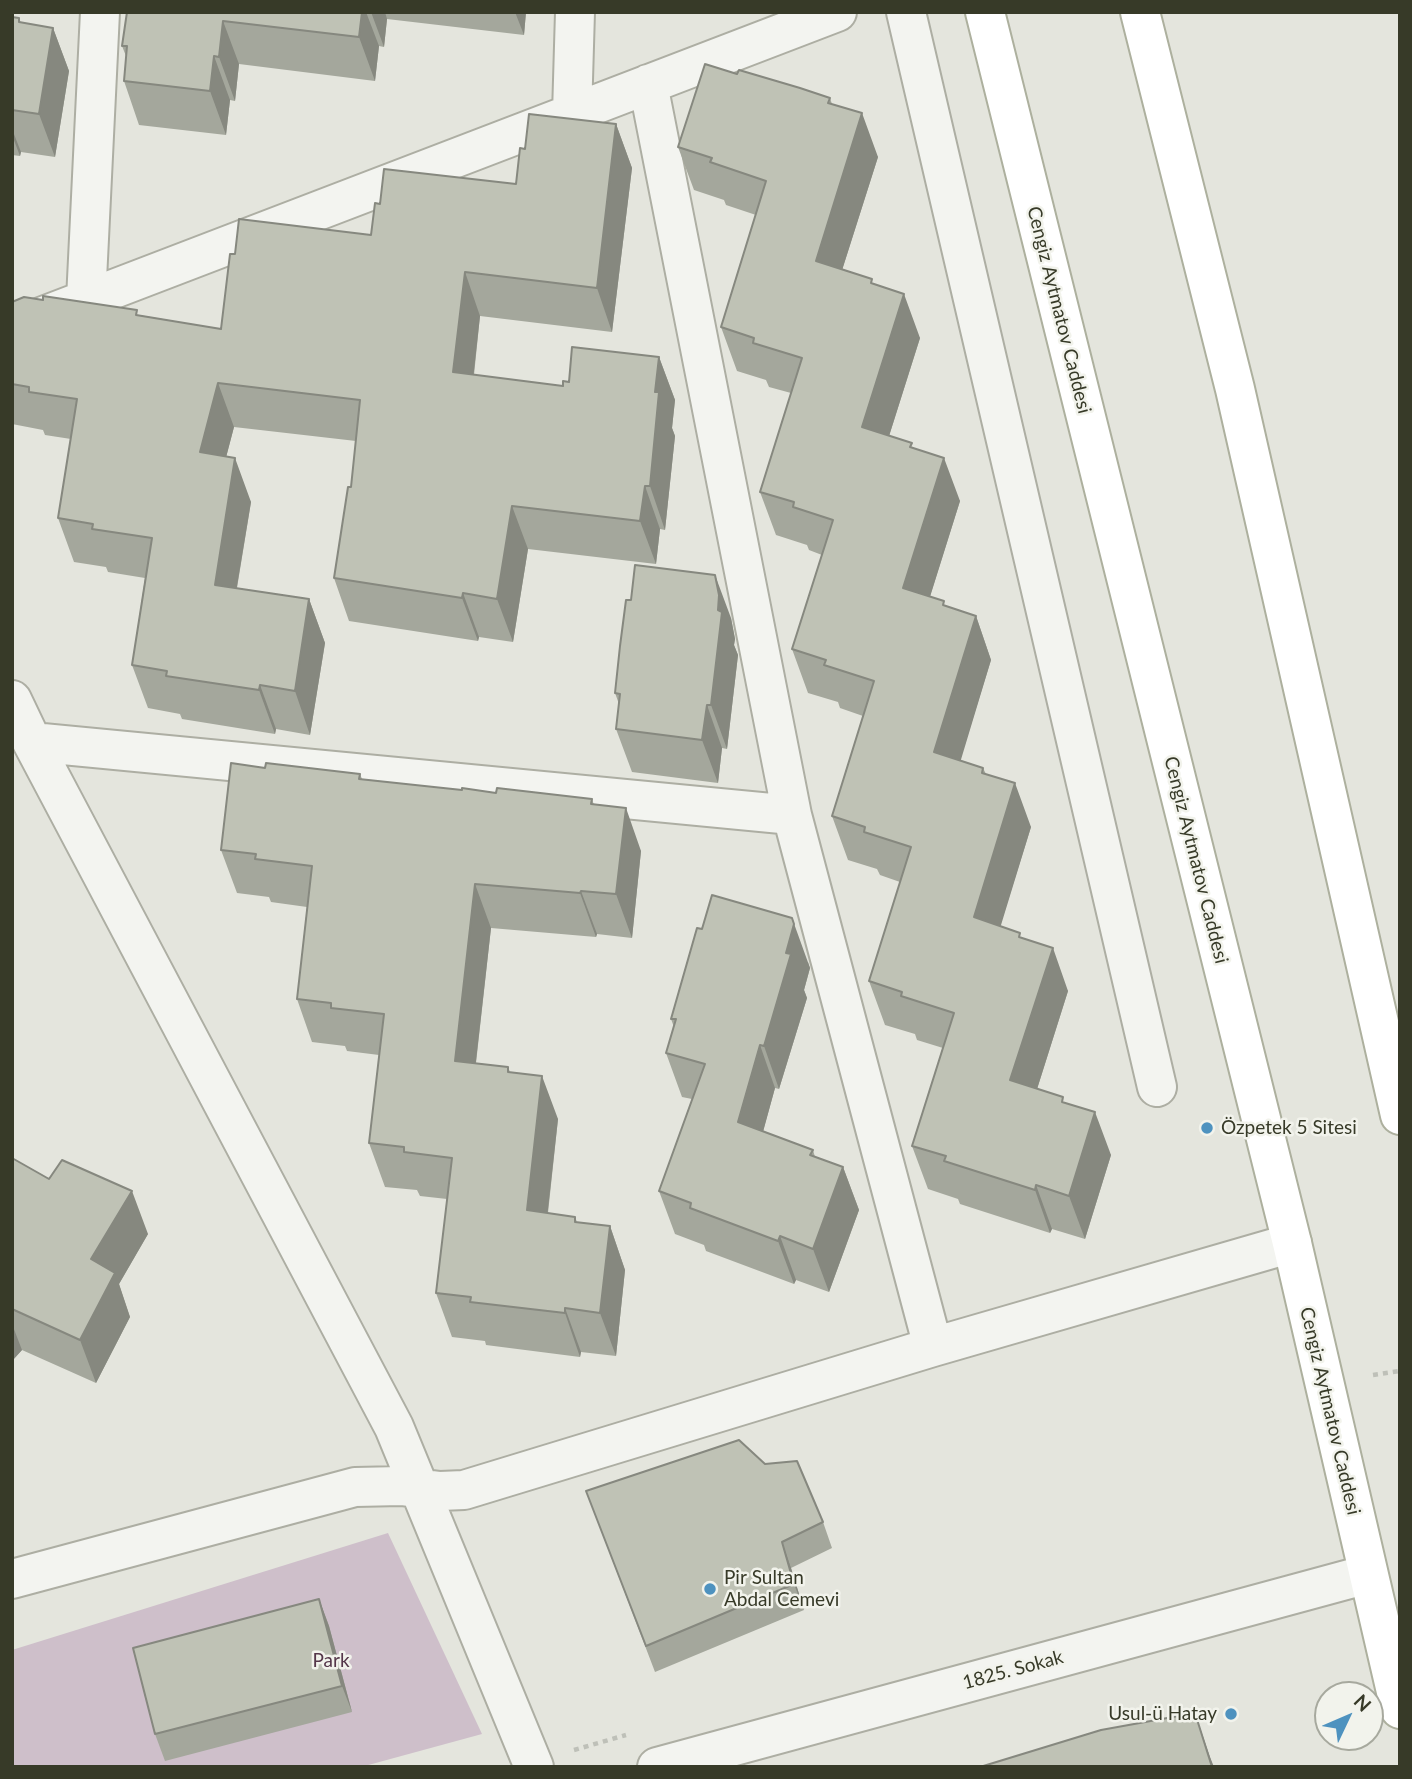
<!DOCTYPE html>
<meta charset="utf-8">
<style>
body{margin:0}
#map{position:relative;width:1412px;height:1779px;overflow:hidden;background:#e4e5dd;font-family:Lato,sans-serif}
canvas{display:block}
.frame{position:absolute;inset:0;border:14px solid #373a28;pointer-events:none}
.north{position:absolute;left:1314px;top:1681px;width:70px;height:70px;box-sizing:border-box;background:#f2f3ec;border:2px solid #a7a99e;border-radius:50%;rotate:46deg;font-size:19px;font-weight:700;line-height:28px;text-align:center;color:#373a28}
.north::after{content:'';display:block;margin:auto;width:24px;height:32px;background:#4e92bf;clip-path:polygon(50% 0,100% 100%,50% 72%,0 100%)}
</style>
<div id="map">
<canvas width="1412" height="1779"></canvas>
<div class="frame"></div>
<div class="north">N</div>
</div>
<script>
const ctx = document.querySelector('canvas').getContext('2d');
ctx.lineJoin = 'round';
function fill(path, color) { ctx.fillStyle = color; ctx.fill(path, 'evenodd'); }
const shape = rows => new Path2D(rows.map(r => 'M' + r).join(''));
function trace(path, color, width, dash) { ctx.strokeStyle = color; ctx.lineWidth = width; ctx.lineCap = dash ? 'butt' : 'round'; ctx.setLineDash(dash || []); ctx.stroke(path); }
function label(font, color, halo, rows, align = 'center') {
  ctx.font = font + ' Lato,sans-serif'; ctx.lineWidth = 5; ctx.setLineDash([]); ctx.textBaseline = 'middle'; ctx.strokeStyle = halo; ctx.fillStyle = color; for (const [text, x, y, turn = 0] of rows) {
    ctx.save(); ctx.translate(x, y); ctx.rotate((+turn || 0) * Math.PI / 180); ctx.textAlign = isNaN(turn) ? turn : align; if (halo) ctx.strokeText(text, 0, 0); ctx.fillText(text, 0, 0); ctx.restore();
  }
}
fill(shape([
 [388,1533,482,1734,361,1767,12,1767,12,1650]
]), '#cebfca');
const minor = shape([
 [906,12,1157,1087],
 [648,84,792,815],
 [572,114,575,12],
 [86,300,100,12],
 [12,328,837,12],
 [12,700,32,742,394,1427,534,1767],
 [32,742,792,815,933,1347],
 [12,1579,355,1487,401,1486,440,1491,464,1490,933,1347,1292,1243],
 [657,1767,1368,1574]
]);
const primary = shape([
 [985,12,1292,1243,1400,1709],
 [1140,12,1235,389,1400,1115]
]);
trace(minor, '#adaea3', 42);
trace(primary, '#adb09e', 42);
trace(shape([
 [1373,1375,1400,1371],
 [574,1750,626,1735]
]), '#bec0b8', 4.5, [5, 5]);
trace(minor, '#f3f4f0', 38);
trace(primary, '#fff', 38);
fill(shape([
 [127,12,526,12,524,35,387,19,384,47,379,46,375,81,239,64,235,101,230,100,226,135,139,125,124,81,126,56,122,46],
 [12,17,19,18,21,23,53,28,69,71,55,157,21,152,20,156,12,155],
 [737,74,830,98,832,104,878,157,842,270,874,285,920,338,889,436,914,448,960,501,930,596,946,606,976,616,991,660,960,760,983,768,986,774,1031,827,1000,926,1022,938,1068,991,1037,1089,1065,1103,1111,1155,1085,1239,1052,1229,1050,1233,960,1204,958,1199,928,1189,912,1146,943,1048,917,1040,915,1034,885,1025,869,981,900,882,880,875,877,869,848,860,832,816,863,716,840,708,838,702,808,693,792,649,822,555,809,550,807,545,776,535,760,492,791,393,769,387,766,380,737,371,721,327,756,215,726,205,724,200,694,190,678,147],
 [616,124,632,168,612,332,480,316,474,375,563,386,569,382,659,357,675,400,672,428,675,436,665,530,660,529,656,564,528,549,513,642,479,637,478,641,349,621,334,578,351,487,356,441,234,427,226,457,251,502,237,588,309,599,325,643,310,735,276,729,275,734,182,719,180,714,148,708,132,665,145,578,108,572,106,567,74,562,58,518,71,439,45,435,43,430,12,424,12,302,139,315,221,329,235,254,371,235,380,204,516,184,525,149],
 [731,618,735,639,734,645,738,655,727,749,722,748,718,783,632,772,616,729,619,704,615,693],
 [265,768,360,774,362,779,462,790,592,799,594,805,641,851,632,938,597,934,596,937,491,928,476,1063,508,1067,510,1072,558,1119,548,1213,575,1217,577,1222,610,1226,625,1270,616,1356,581,1352,580,1357,486,1345,485,1341,452,1337,436,1293,447,1199,420,1196,417,1190,385,1187,369,1143,379,1055,347,1051,345,1046,312,1042,297,999,307,907,271,902,269,897,237,893,221,850],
 [808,962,810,968,804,990,807,998,779,1089,775,1088,763,1131,813,1150,815,1157,843,1167,859,1210,829,1292,796,1280,794,1284,706,1251,704,1245,675,1234,659,1191,692,1099,682,1097,666,1053,674,1027,671,1019],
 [12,1158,148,1234,119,1284,130,1317,96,1383,22,1350,12,1361],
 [586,1491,823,1522,832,1548,791,1568,804,1610,655,1672],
 [319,1599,329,1626,352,1712,165,1761,155,1734]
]), '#a4a79c');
fill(shape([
 [362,12,366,12,379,46,375,81,359,37],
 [371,12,385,12,387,19,384,47],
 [515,12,526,12,524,35],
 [223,21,239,64,235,101,219,57],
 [53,28,69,71,55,157,39,114],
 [214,56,230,100,226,135,210,91],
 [862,113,878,157,831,305,816,261],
 [616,124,632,168,612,332,597,288],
 [12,129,21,152,20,156,12,135],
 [465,272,480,316,469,416,453,372],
 [904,294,920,338,878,471,862,427],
 [659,357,675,400,672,428,675,436,665,530,650,486,655,392],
 [218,383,234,427,216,496,200,452],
 [235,458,251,502,230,628,215,585],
 [944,458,960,501,919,632,903,588],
 [645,486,660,529,656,564,640,521],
 [512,506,528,549,513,642,497,599],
 [715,575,731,618,735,639,734,645,738,655,727,749,711,705,718,610],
 [463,593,479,637,478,641,462,598],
 [309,599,325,643,310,735,295,691],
 [976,616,991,660,950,796,934,752],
 [260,685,276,729,275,734,259,690],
 [707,705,722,748,718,783,702,740],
 [1015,783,1031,827,990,961,974,917],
 [626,808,641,851,632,938,616,894],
 [475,884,491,928,471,1105,455,1061],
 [581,891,597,934,596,937,580,893],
 [792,918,810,968,804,990,807,998,779,1089,764,1046,786,953],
 [1053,948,1068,991,1026,1124,1010,1080],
 [760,1045,775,1088,754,1165,738,1122],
 [542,1076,558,1119,543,1254,527,1210],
 [1095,1112,1111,1155,1085,1239,1069,1196],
 [843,1167,859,1210,829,1292,813,1249],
 [1036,1185,1052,1229,1050,1233,1035,1190],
 [132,1191,148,1234,119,1284,130,1317,96,1383,80,1340,91,1259],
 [610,1226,625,1270,616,1356,600,1313],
 [780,1236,796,1280,794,1284,778,1241],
 [565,1308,581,1352,580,1357,565,1313],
 [12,1324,22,1350,12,1361],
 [782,1542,791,1568,804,1610,794,1584],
 [319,1599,329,1626,352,1712,342,1686],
 [1195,1713,1210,1757,1214,1767,1212,1767]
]), '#86887f');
const building = shape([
 [127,12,362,12,359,37,223,21,219,57,214,56,210,91,124,81,127,46,122,46,127,12],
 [12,17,19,18,19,22,53,28,39,114,12,110,12,17],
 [705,64,737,74,739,70,800,88,830,98,828,103,862,113,816,261,872,279,871,283,904,294,862,427,912,443,910,447,944,458,903,588,944,601,943,605,976,616,934,752,983,768,982,773,1015,783,974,917,1020,933,1019,937,1053,948,1010,1080,1063,1097,1062,1102,1095,1112,1069,1196,1036,1185,1035,1190,944,1161,946,1156,912,1146,954,1013,901,996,902,992,869,981,911,847,864,832,865,827,832,816,874,681,824,665,826,660,792,649,833,520,793,507,794,502,760,492,802,358,753,343,754,338,721,327,766,181,710,162,712,158,678,147,705,64],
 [529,114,616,124,597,288,465,272,453,372,563,386,563,381,569,382,572,347,659,357,655,392,659,392,650,486,645,486,640,521,512,506,497,599,463,593,462,598,334,578,348,487,351,487,360,400,218,383,200,452,235,458,215,585,309,599,295,691,260,685,259,690,166,676,167,671,132,665,152,538,92,529,93,524,58,518,77,399,29,392,29,387,12,384,12,302,24,297,43,300,43,296,137,310,136,315,221,329,230,254,235,254,239,219,371,235,375,203,380,204,384,169,516,184,520,148,525,149,529,114],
 [635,565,715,575,719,595,718,610,722,612,711,705,707,705,702,740,616,729,620,694,615,693,620,646,626,600,631,600,635,565],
 [231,763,265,768,266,763,360,774,359,779,462,790,462,788,496,793,497,788,592,799,591,804,626,808,616,894,581,891,580,893,475,884,455,1061,508,1067,508,1072,542,1076,527,1210,575,1217,575,1222,610,1226,600,1313,565,1308,565,1313,470,1302,471,1297,436,1293,452,1158,404,1152,404,1147,369,1143,384,1014,331,1008,331,1003,297,999,312,866,255,859,256,854,221,850,231,763],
 [712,895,792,918,794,924,786,953,791,954,764,1046,760,1045,738,1122,813,1150,810,1155,843,1167,813,1249,780,1236,778,1241,690,1208,691,1203,659,1191,705,1064,666,1053,676,1019,671,1019,697,928,702,929,712,895],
 [12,1158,49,1179,62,1160,132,1191,91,1259,115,1273,80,1340,12,1309,12,1158],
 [739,1440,765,1464,797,1461,823,1522,782,1542,794,1584,646,1646,586,1491,739,1440],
 [319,1599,342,1686,155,1734,133,1648,319,1599],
 [1195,1713,1212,1767,980,1767,1101,1730,1195,1713]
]);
fill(building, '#bfc2b5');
trace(building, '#86887f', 2);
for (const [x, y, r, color] of [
 [1207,1128,7,"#4e92bf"],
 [710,1589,7,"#4e92bf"],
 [1231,1714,7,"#4e92bf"]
]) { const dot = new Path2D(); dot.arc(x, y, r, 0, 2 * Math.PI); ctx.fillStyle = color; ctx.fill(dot); trace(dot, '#f2f3ec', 2.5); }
label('19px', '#373a28', '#f2f3ec', [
 ["Cengiz Aytmatov Caddesi",1059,310,76],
 ["Cengiz Aytmatov Caddesi",1196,860,76],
 ["Cengiz Aytmatov Caddesi",1330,1411,77],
 ["1825. Sokak",1013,1670,-15]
]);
label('19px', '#373a28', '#f2f3ec', [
 ["Özpetek 5 Sitesi",1221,1128],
 ["Pir Sultan",724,1578],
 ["Abdal Cemevi",724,1600],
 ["Usul-ü Hatay",1217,1714,"right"]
], 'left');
label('19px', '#55374a', '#f2f3ec', [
 ["Park",331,1661]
]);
</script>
